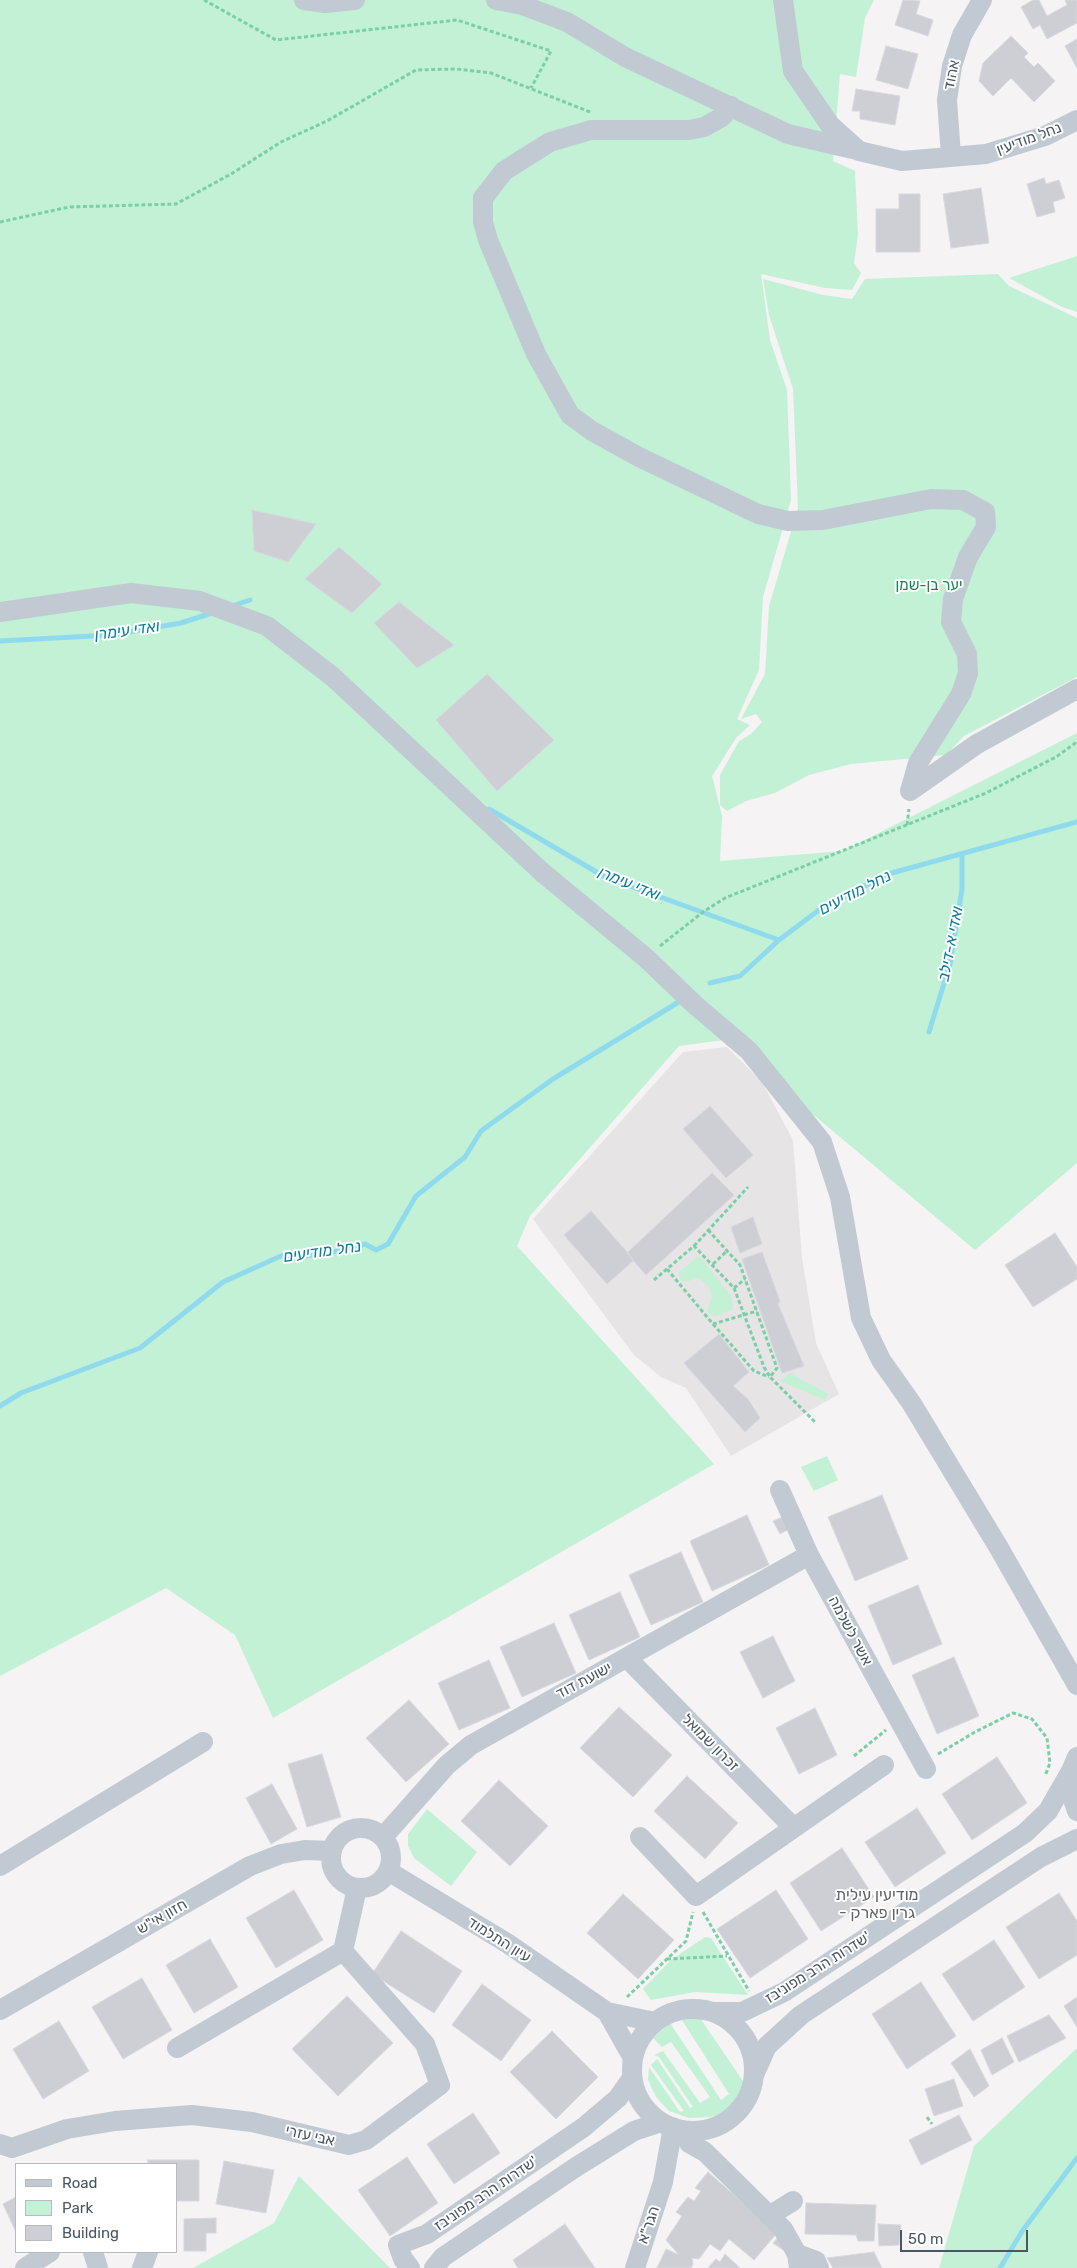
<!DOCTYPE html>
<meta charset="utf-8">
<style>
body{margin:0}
#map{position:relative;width:1077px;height:2268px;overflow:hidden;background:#f5f3f3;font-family:Rubik,sans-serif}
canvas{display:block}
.legend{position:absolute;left:15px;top:2163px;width:162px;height:90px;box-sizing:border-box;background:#fff;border:1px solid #b7bbc0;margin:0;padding:6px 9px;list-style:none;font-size:15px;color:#4a5661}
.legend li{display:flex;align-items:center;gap:10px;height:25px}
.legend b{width:25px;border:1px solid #b7bbc0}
.scale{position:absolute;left:900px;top:2230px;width:128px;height:22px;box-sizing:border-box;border:2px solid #4a5661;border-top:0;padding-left:6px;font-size:15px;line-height:18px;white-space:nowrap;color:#4a5661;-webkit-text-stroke:4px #fff;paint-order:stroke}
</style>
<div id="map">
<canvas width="1077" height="2268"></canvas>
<ul class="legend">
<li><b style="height:6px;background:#c1cad2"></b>Road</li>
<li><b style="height:14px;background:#c3f1d5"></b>Park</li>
<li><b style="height:14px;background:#cdcfd5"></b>Building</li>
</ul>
<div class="scale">50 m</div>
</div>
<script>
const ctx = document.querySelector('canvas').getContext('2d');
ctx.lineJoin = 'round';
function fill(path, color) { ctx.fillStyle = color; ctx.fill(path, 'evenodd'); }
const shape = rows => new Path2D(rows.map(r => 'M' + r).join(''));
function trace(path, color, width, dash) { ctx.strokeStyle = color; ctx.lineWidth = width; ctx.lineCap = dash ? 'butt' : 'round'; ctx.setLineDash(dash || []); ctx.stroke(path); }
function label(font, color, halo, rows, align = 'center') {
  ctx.font = font + ' Rubik,Heebo,sans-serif'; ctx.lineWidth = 4; ctx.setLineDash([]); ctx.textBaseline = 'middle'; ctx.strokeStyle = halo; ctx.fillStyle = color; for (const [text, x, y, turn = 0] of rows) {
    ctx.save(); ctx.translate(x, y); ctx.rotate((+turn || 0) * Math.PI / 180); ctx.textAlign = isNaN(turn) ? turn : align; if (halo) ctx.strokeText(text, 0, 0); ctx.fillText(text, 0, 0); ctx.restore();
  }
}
fill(shape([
 [727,1047,762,1082,793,1140,802,1258,816,1343,839,1394,731,1456,686,1388,661,1377,634,1355,533,1219,683,1052]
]), '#e6e4e5');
fill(shape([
 [0,0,874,0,865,18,856,77,840,74,833,161,855,171,858,234,854,263,861,273,852,290,825,288,761,274,770,340,787,390,791,500,763,597,759,670,737,719,750,725,736,738,712,776,722,816,720,861,843,851,1077,733,1077,1163,975,1250,724,1040,679,1046,530,1216,517,1246,714,1464,273,1718,235,1635,166,1588,0,1676],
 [1077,256,1077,312,1062,307,1009,278],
 [998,274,1009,286,1077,318,1077,677,964,736,946,755,851,764,809,775,775,793,746,801,727,811,720,805,720,775,739,741,751,734,762,722,756,714,741,719,765,674,769,606,798,508,793,389,769,315,763,279,823,295,852,299,865,279],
 [699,1256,731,1296,733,1309,714,1317,707,1311,712,1296,708,1285,698,1278,685,1282,681,1280,678,1273],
 [790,1373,828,1394,825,1400,780,1381],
 [827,1456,838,1480,814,1491,801,1467],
 [427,1809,477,1852,451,1886,414,1858,408,1846,408,1834],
 [705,1937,711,1938,748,1995,695,1992,651,2000,643,1989,671,1960],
 [700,2018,745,2084,737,2102,726,2113,711,2117,689,2118,669,2111,656,2097,648,2080,649,2067,680,2112,684,2111,651,2065,657,2059,690,2108,693,2107,659,2057,654,2055,663,2051,700,2103,710,2097,671,2042,662,2047,653,2038,670,2023,721,2100,729,2094,682,2020],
 [1077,2048,1077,2268,939,2268,974,2146],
 [299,2176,390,2268,193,2268,274,2223]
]), '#c3f1d5');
trace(shape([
 [232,606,250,600],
 [0,641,111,635,181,623,212,613],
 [489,809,605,877,779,940],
 [710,983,740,976,779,940,823,907,888,874,1077,822],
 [929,1032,950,964,962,889,962,854],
 [0,1406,21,1393,140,1348,223,1282,281,1256,321,1255,365,1244,376,1250,388,1244,416,1196,465,1157,481,1131,553,1079,677,1003],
 [1000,2268,1023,2230,1077,2158]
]), '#90daee', 5);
const building = shape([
 [903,0,920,1,916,14,933,20,928,36,895,25,903,0],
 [1033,0,1039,0,1047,16,1067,5,1065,0,1077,0,1077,23,1047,39,1040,25,1033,29,1021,7,1033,0],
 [1011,36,1028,53,1024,57,1034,67,1038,63,1055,81,1034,102,1011,78,993,96,979,81,983,63,1011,36],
 [1077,39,1077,68,1065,46,1077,39],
 [886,46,918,54,908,89,876,80,886,46],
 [856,89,900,96,895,125,860,119,860,111,852,111,856,89],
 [1044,178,1046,184,1059,180,1065,198,1053,202,1055,212,1037,217,1027,184,1044,178],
 [981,188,989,243,951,248,943,194,981,188],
 [899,194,920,194,920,252,876,252,876,209,899,209,899,194],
 [252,510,316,524,288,562,254,551,252,510],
 [339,547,382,584,352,613,305,579,339,547],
 [399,602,454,645,417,668,374,623,399,602],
 [487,674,554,740,497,791,436,720,487,674],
 [710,1106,753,1155,726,1178,683,1129,710,1106],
 [712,1173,734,1195,646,1275,627,1253,712,1173],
 [591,1211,634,1260,607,1284,564,1235,591,1211],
 [753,1217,762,1244,740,1253,731,1227,753,1217],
 [1055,1233,1077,1267,1077,1279,1033,1307,1005,1265,1055,1233],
 [762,1252,780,1301,778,1304,804,1366,782,1373,742,1259,762,1252],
 [719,1334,749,1372,733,1386,748,1399,760,1418,745,1432,684,1363,719,1334],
 [882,1495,908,1559,855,1581,828,1517,882,1495],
 [747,1515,769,1565,712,1591,690,1541,747,1515],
 [785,1516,791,1528,780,1534,773,1521,785,1516],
 [681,1552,703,1602,651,1625,629,1575,681,1552],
 [918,1585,942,1644,893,1665,868,1606,918,1585],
 [620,1592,640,1637,589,1660,569,1615,620,1592],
 [554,1623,576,1673,522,1697,500,1647,554,1623],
 [773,1636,795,1681,763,1698,740,1652,773,1636],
 [954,1657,979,1716,937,1734,912,1675,954,1657],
 [489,1660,510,1708,459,1730,438,1683,489,1660],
 [409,1700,449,1744,406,1782,366,1738,409,1700],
 [619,1707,672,1755,633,1797,580,1748,619,1707],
 [815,1708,837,1755,799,1774,776,1728,815,1708],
 [322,1754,341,1817,307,1827,288,1764,322,1754],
 [997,1757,1027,1803,972,1840,942,1794,997,1757],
 [687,1776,738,1823,705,1859,654,1811,687,1776],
 [499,1780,548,1826,510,1866,461,1821,499,1780],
 [272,1784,297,1829,271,1844,246,1798,272,1784],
 [917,1808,946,1853,895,1887,865,1842,917,1808],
 [842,1848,874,1897,821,1931,790,1883,842,1848],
 [294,1890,323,1940,276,1968,246,1918,294,1890],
 [776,1890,808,1939,750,1978,717,1929,776,1890],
 [1059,1893,1077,1921,1077,1955,1039,1979,1006,1927,1059,1893],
 [623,1894,674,1940,638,1979,587,1933,623,1894],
 [401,1931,462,1971,434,2013,372,1974,401,1931],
 [210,1939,238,1987,194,2013,166,1965,210,1939],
 [994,1940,1025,1987,973,2021,942,1974,994,1940],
 [142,1978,172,2030,123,2059,92,2007,142,1978],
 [921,1982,956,2036,907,2069,872,2014,921,1982],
 [482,1984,531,2020,501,2061,452,2025,482,1984],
 [347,1996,393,2043,338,2096,292,2049,347,1996],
 [1077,1997,1077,2027,1064,2006,1077,1997],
 [1049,2015,1066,2038,1019,2062,1007,2036,1049,2015],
 [59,2021,89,2071,43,2099,13,2049,59,2021],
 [552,2031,598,2077,556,2119,510,2072,552,2031],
 [1002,2038,1014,2062,992,2075,981,2050,1002,2038],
 [970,2049,989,2086,974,2097,951,2063,970,2049],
 [954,2079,963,2106,934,2116,925,2089,954,2079],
 [473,2113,500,2153,454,2184,427,2144,473,2113],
 [959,2115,972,2140,921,2165,909,2140,959,2115],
 [407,2157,438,2203,390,2236,358,2190,407,2157],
 [148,2160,199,2160,199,2201,176,2201,176,2164,148,2164,148,2160],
 [224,2161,274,2170,266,2213,216,2204,224,2161],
 [708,2172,777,2233,754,2260,729,2239,720,2251,710,2244,699,2259,692,2258,693,2264,691,2268,657,2268,666,2249,679,2255,666,2240,682,2216,676,2212,688,2197,694,2201,701,2191,695,2188,708,2172],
 [16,2197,16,2232,3,2204,16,2197],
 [806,2203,876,2205,874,2241,858,2241,856,2235,805,2234,806,2203],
 [216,2218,216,2233,206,2233,206,2251,184,2251,184,2219,216,2218],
 [565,2224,595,2268,518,2268,513,2260,565,2224],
 [878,2224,901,2225,899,2245,879,2246,878,2224],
 [780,2235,789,2243,783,2250,773,2243,780,2235],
 [874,2252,882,2268,833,2268,827,2258,874,2252],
 [725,2254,740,2268,708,2268,716,2259,720,2262,725,2254]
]);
fill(building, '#cdcfd5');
trace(building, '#d7d9de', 1);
trace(shape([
 [204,0,276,40,457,20,551,51,531,88],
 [0,222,69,207,176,204,231,174,281,142,327,121,416,70,456,69,491,73,590,112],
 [907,825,909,809],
 [660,946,703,912,725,898,986,793,1056,757,1077,742],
 [708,1230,740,1265,777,1368,770,1377,815,1422],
 [694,1246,748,1187],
 [713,1264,727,1251],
 [667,1269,713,1324,757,1311],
 [654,1280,694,1246,734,1288,764,1367,770,1377],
 [734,1288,745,1279],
 [713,1324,754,1371,769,1377],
 [938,1754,975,1732,1013,1713,1032,1719,1047,1738,1050,1763,1045,1776],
 [854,1756,886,1730],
 [703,1912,749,1991],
 [667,1959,727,1956],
 [627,1997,686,1941,693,1912],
 [927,2117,932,2124]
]), '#7ad0a6', 3, [4, 2.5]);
trace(shape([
 [304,0,325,3,355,0],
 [496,0,522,5,567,22,625,57,788,134,857,150],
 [783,0,793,71,830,125,859,151,902,161,986,154,1045,136,1077,120],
 [731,106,722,117,704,127,689,130,591,130,550,142,504,171,483,198,483,222,488,240,536,354,570,415,592,431,639,457,758,514,788,521,823,520,931,499,963,500,985,512,986,527,968,557,953,599,951,622,967,654,968,673,961,694,918,763,910,791],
 [951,156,947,100,952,66,962,35,982,0],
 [0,612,131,593,200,601,267,626,333,677,543,873,646,958,694,1004,749,1051,822,1142,840,1197,861,1318,881,1360,912,1404,999,1548,1077,1685],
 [910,791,977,744,1077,689],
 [780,1490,809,1555,926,1769],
 [627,1658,793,1827],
 [1077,1757,1071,1771,1069,1788,1077,1811],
 '331 1858a30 30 0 1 1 60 0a30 30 0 1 1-60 0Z',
 [383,1837,447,1765,471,1745,809,1555],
 [640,1837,696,1896,884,1765],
 [0,1866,203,1742],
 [388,1871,507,1943,607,2012,655,2022],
 '632 2070a61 61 0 1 1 122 0a61 61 0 1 1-122 0Z',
 [0,2010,250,1866,281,1854,305,1850,332,1851],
 [607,2012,633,2058],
 [714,2012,742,2012,784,1992,1025,1833,1048,1811,1071,1771],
 [177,2048,343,1951,357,1888],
 [754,2075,767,2046,801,2015,1041,1857,1077,1839],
 [689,2143,705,2152,783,2229,797,2254,799,2268],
 [0,2144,12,2148,67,2129,115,2121,192,2115,252,2122,349,2145,366,2140,440,2085,425,2044,343,1951],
 [769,2216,793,2201],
 [93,2252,98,2268],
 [797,2254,816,2261,819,2268],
 [25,2268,50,2252],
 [142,2268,148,2252],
 [410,2268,403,2259,398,2245,427,2234,584,2127,618,2098,632,2078],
 [434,2268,443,2257,576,2167,634,2131,661,2122],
 [635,2268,663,2182,673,2127]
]), '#c1cad2', 20);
label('15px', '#4a5661', '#fff', [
 ["אהוד",952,75,-79],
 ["נחל מודיעין",1029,139,-20],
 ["אשר לשלמה",850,1631,62],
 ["ישועת דוד",584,1681,-28],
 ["זכרון שמואל",710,1743,45],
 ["חזון אי\"ש",162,1917,-30],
 ["עיון התלמוד",499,1940,32],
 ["שדרות הרב מפוניבז'",818,1968,-32],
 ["אבי עזרי",310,2136,13],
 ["שדרות הרב מפוניבז'",486,2194,-34],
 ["הגר\"א",649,2225,-71]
]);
label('15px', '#17864f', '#fff', [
 ["יער בן-שמן",929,586]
]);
label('italic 16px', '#0c7c9b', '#fff', [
 ["ואדי עימרן",127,631,-8],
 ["ואדי עימרן",629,884,22],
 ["נחל מודיעים",855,893,-27],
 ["ואדי א-דילב",951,944,-79],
 ["נחל מודיעים",322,1252,-8]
]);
label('16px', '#5f6368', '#fff', [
 ["מודיעין עילית",877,1895],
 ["- גרין פארק",877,1913]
]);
</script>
